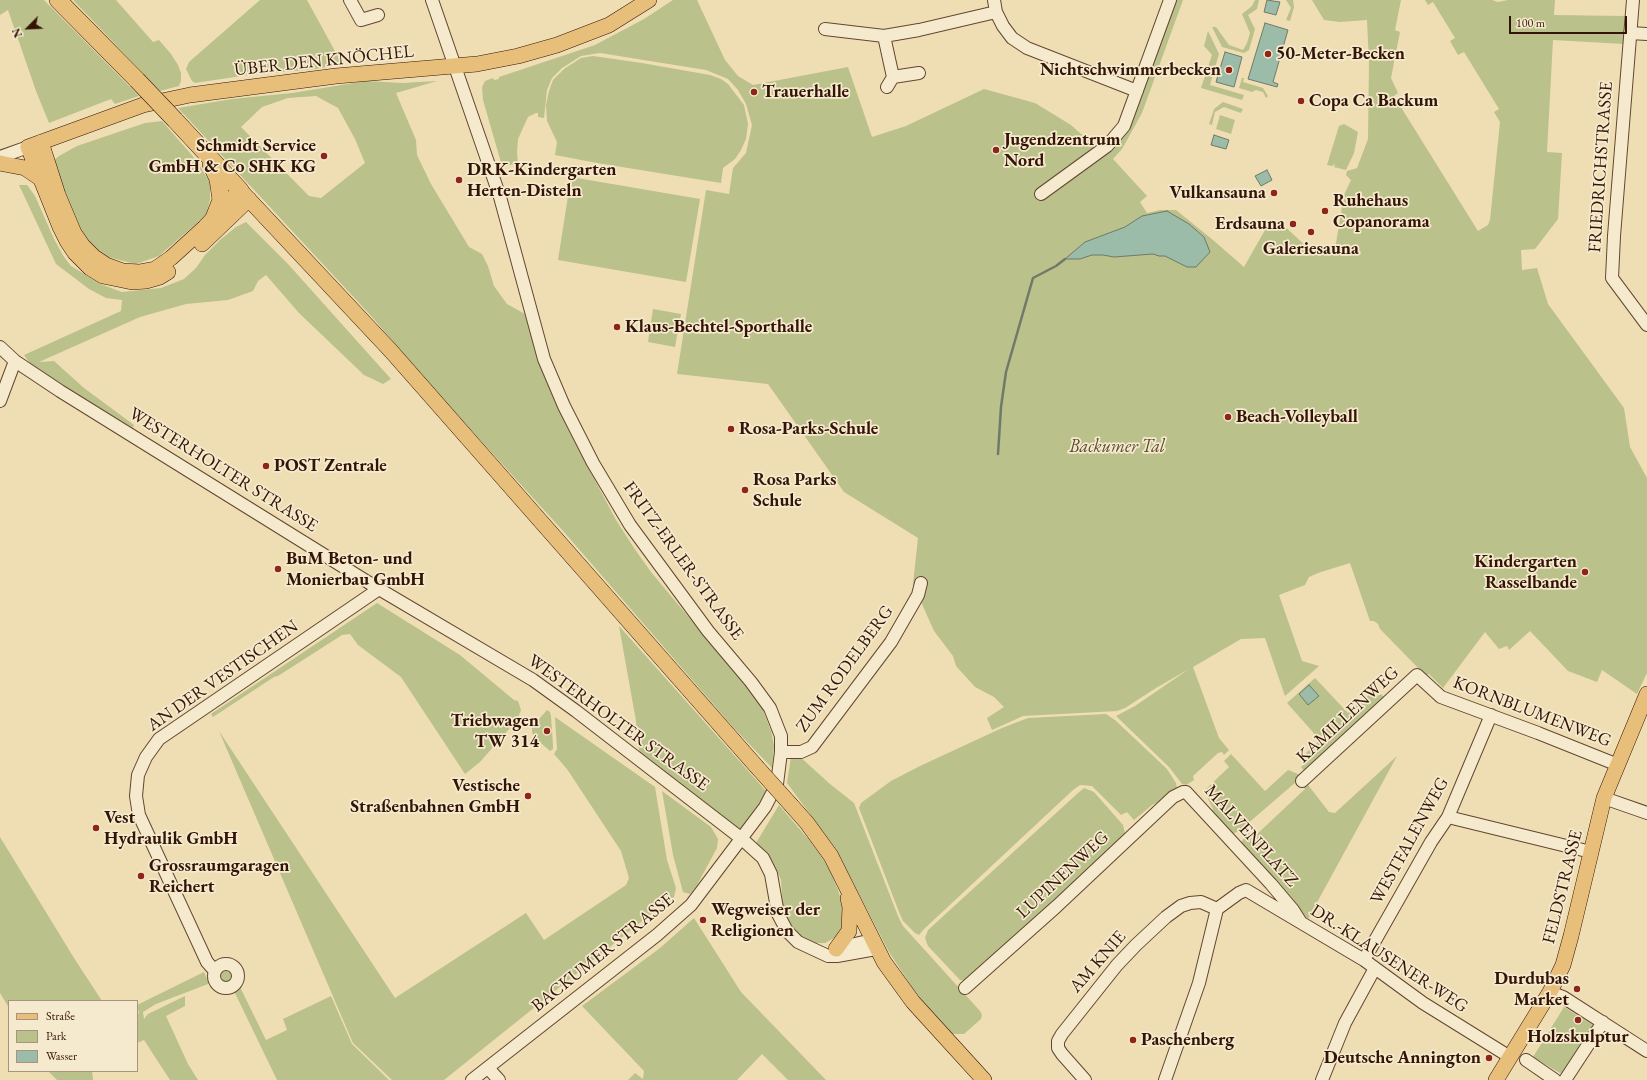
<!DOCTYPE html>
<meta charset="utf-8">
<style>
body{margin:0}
#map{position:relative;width:1647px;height:1080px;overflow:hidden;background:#efdeb3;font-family:"EB Garamond",serif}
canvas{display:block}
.legend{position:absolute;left:8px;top:1000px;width:130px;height:72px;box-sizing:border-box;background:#f5eace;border:1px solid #a8947e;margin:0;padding:5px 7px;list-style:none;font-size:12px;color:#341406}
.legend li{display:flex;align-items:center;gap:8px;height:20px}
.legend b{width:20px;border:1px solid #a8947e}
.north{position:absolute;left:8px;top:8px;width:40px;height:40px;-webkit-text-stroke:3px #f5eace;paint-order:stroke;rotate:246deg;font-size:11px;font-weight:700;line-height:16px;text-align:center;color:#341406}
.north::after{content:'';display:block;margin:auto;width:14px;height:18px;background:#341406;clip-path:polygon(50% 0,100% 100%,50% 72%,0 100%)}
.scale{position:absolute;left:1509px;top:16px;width:118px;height:18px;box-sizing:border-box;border:2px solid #341406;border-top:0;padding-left:5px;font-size:12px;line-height:14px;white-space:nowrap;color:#341406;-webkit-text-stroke:3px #f5eace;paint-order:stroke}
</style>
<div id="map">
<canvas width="1647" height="1080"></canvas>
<ul class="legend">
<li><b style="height:5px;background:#e8bf7a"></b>Straße</li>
<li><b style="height:11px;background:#bac18b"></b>Park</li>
<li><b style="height:11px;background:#9abca9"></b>Wasser</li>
</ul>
<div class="north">N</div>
<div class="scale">100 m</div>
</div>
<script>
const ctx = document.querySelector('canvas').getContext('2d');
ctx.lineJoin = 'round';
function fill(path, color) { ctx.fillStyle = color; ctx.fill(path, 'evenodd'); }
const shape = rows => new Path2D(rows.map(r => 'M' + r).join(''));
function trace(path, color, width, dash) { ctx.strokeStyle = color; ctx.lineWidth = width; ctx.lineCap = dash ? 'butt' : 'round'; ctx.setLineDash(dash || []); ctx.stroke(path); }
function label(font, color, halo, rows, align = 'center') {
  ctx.font = font + ' "EB Garamond",serif'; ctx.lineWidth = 3.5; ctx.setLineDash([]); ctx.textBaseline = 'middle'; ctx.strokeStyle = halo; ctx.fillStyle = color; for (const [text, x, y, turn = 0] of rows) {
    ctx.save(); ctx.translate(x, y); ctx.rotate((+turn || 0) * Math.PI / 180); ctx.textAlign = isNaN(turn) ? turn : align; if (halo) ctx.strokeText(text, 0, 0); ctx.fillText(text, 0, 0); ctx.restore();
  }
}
fill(shape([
 [0,0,44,0,139,96,115,104,111,99,49,123,36,91,8,10,0,15],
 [73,0,116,0,153,42,159,40,171,54,178,65,181,73,181,81,179,86,160,91],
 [260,0,307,0,342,64,316,69,248,75,195,83,192,81,186,69,189,62],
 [673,0,697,0,725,60,738,76,753,85,848,67,872,137,906,126,984,89,1035,103,1071,125,1097,148,1119,127,1170,0,1183,0,1142,113,1122,149,1113,159,1147,196,1140,202,1147,213,1160,210,1176,210,1213,240,1244,267,1265,230,1280,222,1309,249,1335,249,1344,195,1351,180,1346,175,1347,171,1357,168,1368,139,1369,63,1367,20,1340,22,1324,20,1312,0,1401,0,1395,30,1400,32,1391,78,1398,93,1394,96,1478,231,1488,225,1490,220,1500,122,1494,112,1499,109,1464,52,1458,55,1450,41,1455,38,1433,2,1428,5,1425,0,1492,0,1498,2,1508,0,1555,0,1554,15,1626,16,1624,44,1553,40,1547,152,1562,153,1558,219,1535,249,1521,250,1522,270,1537,268,1548,304,1624,408,1630,447,1647,478,1647,673,1637,694,1602,670,1597,682,1568,671,1530,631,1509,650,1507,646,1499,649,1485,632,1443,688,1429,674,1426,676,1380,629,1378,624,1374,621,1370,621,1350,563,1318,573,1309,577,1305,585,1279,595,1302,661,1319,666,1285,696,1265,638,1241,639,1193,667,1219,738,1229,750,1224,755,1222,752,1218,753,1193,776,1194,780,1186,785,1182,784,1169,767,1116,716,1135,706,1189,669,1156,688,1125,708,1117,711,1023,716,992,730,987,718,1004,707,994,697,975,687,956,666,953,656,934,631,913,584,918,538,844,492,768,384,677,374,706,190,729,194,733,168,746,153,752,125,746,104,738,90,728,79,706,70,600,53,581,56,562,68,552,78,547,90,544,118,538,117,538,113,536,113,528,117,518,139,517,152,518,164,502,166,483,100,482,87,485,81,493,78,494,80,499,79,499,77,595,45,644,19],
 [1255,0,1259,0,1257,9,1248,15,1255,29,1249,50,1244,53,1222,47,1212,27,1216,27,1229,45,1243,50,1247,43,1250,33,1242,14,1252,6],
 [1286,0,1293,0,1294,7,1290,21,1286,20,1291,8],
 [1208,31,1219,54,1210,85,1244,95,1242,100,1201,88,1212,55,1204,46],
 [593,56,642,63,710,75,721,79,728,84,744,105,748,124,746,139,741,150,735,159,723,168,721,183,597,163,555,155,557,142,547,121,546,105,549,91,553,80,564,69,581,58],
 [1242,78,1244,78,1243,82,1263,88,1268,96,1266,98,1263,92,1256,90,1252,92,1239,88],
 [366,81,403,83,437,81,396,93,416,140,417,155,431,184,469,247,482,254,488,266,494,286,507,304,525,314,537,355,552,393,573,439,616,520,634,548,651,572,746,686,761,705,771,731,774,746,772,768,733,727,564,532,423,377,373,318,178,108,232,99,292,93],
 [316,96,338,108,355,139,365,163,321,198,309,196,241,127,262,107,288,98],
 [1223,102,1243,109,1241,113,1224,107,1215,112,1212,125,1209,124,1214,109],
 [1220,115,1235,120,1231,134,1216,129],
 [162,121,197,161,210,183,210,200,206,215,159,256,136,264,99,255,79,235,53,161,59,156,77,146,145,123],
 [1344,124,1358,132,1354,153,1346,170,1334,167,1335,164,1332,166,1327,165,1339,126],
 [571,177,700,199,686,282,558,260],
 [19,185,27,185,35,196,54,239,64,257,71,266,103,285,122,292,161,288,184,279,196,268,205,255,220,240,236,227,246,222,288,264,391,379,383,384,364,375,299,313,266,275,258,281,253,291,228,300,186,304,140,317,39,362,54,361,84,388,134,425,133,428,32,366,24,355,121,311,122,300,106,298,89,289,56,264],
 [653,309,681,314,675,347,648,342],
 [377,603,460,655,514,700,518,701,521,710,517,720,480,762,465,774,401,677,358,645,350,634,342,635,278,676,274,677,213,717,211,714],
 [619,626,767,792,741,828,737,828,726,821,639,751,636,721],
 [1315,678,1348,713,1371,693,1375,697,1381,694,1386,699,1306,773,1301,767,1310,758,1306,753,1320,740,1287,703],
 [547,710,550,712,551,716,553,746,553,749,550,751,534,737,532,732,532,727],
 [1106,714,1115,720,1167,769,1176,783,1177,789,1168,797,1152,805,1134,820,1127,812,1121,815,1092,786,1080,785,1073,790,923,930,919,935,915,933,903,921,899,912,859,808,861,803,891,781,920,766,1002,728,1028,718],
 [555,717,655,787,667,860,676,888,674,897,671,903,662,911,651,914,444,1080,392,1080,353,1043,219,731,395,998,526,913,544,940,626,885,629,878,621,851,567,769,554,754,557,749],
 [1231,754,1265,791,1288,770,1303,776,1239,831,1232,834,1210,813,1213,809,1204,791,1229,767,1224,761],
 [798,755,830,784,854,803,898,916,903,926,980,1011,982,1015,981,1019,964,1034,952,1034,945,1030,912,987,889,952,836,849,787,783,791,757],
 [1397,756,1308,919,1243,850,1241,843,1245,836,1249,833,1255,836,1305,789,1302,785,1305,781,1329,812,1335,813],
 [1084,788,1094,792,1123,825,1125,833,1124,837,968,981,960,980,928,946,925,938,928,930,1078,793],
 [662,791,711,827,718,839,717,848,697,885,690,894,683,892,673,855],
 [779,805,809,840,823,859,830,871,838,890,843,907,842,928,836,937,825,943,815,943,806,940,796,932,789,923,783,908,781,880,777,871,768,856,756,843],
 [0,837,74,958,102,1001,9,1001,9,1008,0,993],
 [694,918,741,992,826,1080,788,1080,762,1054,737,1080,628,1080,635,1073,643,1079,644,1071,582,1006,660,948],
 [223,970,230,972,233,975,232,981,229,983,224,983,220,975,219,972],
 [204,972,209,983,208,984,156,1004,143,1012,144,1019,148,1014,185,996,185,1006,166,1016,188,1064,198,1080,170,1080,144,1040,137,1043,137,1015,139,1013,137,1005],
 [240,987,266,1040,287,1030,283,1019,331,996,352,1044,389,1080,277,1080,234,991],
 [1564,1007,1596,1027,1565,1076,1533,1057],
 [48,1071,92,1071,93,1080,57,1080]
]), '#bac18b');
const water = shape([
 [1267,0,1280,2,1276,15,1264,12,1267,0],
 [1265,23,1288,30,1273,82,1278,84,1277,87,1248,79,1265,23],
 [1225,52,1242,57,1234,87,1216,82,1225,52],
 [1214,135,1229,140,1226,149,1211,145,1214,135],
 [1267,170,1272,180,1261,186,1255,176,1267,170],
 [1167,211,1189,224,1204,237,1210,252,1196,267,1187,267,1165,256,1159,256,1153,254,1114,257,1103,255,1092,255,1080,259,1065,259,1085,242,1125,227,1142,216,1167,211],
 [1309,685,1319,696,1308,705,1299,694,1309,685]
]);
fill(water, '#9abca9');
trace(water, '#717968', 1);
trace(shape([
 [998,454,1001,407,1006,372,1033,278,1056,266,1065,259]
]), '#717968', 2.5);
const minor = shape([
 [350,0,361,20,378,15],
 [432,0,500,197,544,359,564,406,593,463,630,525,708,631,751,682,770,708,781,736,781,752,777,784,765,807,691,905,657,935,472,1080],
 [994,0,996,12,1003,26,1012,38,1027,48,1137,91],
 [1633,0,1614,236,1612,278,1647,325],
 [825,29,884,36,919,30,996,12],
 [1630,33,1647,34],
 [884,36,893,77,887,87],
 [893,77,919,73],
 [0,157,28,147],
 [1041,194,1107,146,1124,126,1170,0],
 [0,347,15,361,60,391,379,589,533,680,576,711,742,839,763,858,771,874,778,914,787,931,798,942,828,956,837,956,876,949],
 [0,401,15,361],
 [781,752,801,752,812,747,891,642,918,595,921,583],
 [1302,781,1417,675,1441,697,1538,733,1618,765],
 [1604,798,1647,813],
 [1448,817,1591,852],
 [838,948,872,940],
 [1364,960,1431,842,1448,817,1491,715],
 '214 976a12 12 0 1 1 24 0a12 12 0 1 1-24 0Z',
 [215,971,207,962,139,815,136,796,138,775,146,757,159,739,379,589],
 [965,988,1057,906,1173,797,1183,792,1186,792,1271,884,1293,910,1300,921],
 [1550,992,1563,997,1647,1051],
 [1526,1060,1555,1080],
 [488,1068,499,1080],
 [1085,1080,1062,1054,1058,1048,1058,1041,1062,1034,1117,965,1136,945,1166,917,1181,906,1190,903,1201,902,1217,909],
 [1165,1080,1199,983,1217,909,1239,893,1246,890,1364,960,1423,1003,1510,1057],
 [1322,1080,1345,1023,1375,968],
 [1565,1080,1603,1022]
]);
const major = shape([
 [41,142,58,195,74,233,83,246,94,257,106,265,123,271,139,272,155,269,171,258,205,227,240,190,391,351,756,766],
 [0,163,25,168,41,179],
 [202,244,249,199],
 [168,272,160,277,146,281,132,282,103,276,90,268,75,253,67,241,60,227,28,147,143,105,190,95,336,76,477,64,518,56,557,45,609,25,649,0],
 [792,806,807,823,831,856,884,962,913,1002,984,1080],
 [836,949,849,931,850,907,848,898],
 [1496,1080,1550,992,1563,965,1571,936,1604,798,1647,694]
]);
const highway = shape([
 [58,0,137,80],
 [175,120,240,190],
 [211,164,218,179,221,200,214,218]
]);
trace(minor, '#634631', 14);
trace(major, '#341406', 16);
trace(highway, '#341406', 18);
trace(minor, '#f5eace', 12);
trace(major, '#e8bf7a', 15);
trace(highway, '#e8bf7a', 17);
const majorBridge = shape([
 [756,766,792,806]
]);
const highwayBridge = shape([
 [137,80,175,120]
]);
trace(majorBridge, '#341406', 16, []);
trace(highwayBridge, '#341406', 18, []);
trace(majorBridge, '#e8bf7a', 15);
trace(highwayBridge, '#e8bf7a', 17);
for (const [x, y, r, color] of [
 [1268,54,4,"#8f2418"],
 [1229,70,4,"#8f2418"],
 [754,92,4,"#8f2418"],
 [1301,101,4,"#8f2418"],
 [996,150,4,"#8f2418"],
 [324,156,4,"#8f2418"],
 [459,180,4,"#8f2418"],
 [1274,193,4,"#8f2418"],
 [1325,211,4,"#8f2418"],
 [1293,224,4,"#8f2418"],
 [1311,232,4,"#8f2418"],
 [617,327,4,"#8f2418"],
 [1228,417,4,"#8f2418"],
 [731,429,4,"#8f2418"],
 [266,466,4,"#8f2418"],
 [745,490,4,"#8f2418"],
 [278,569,4,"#8f2418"],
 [1585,572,4,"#8f2418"],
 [547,731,4,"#8f2418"],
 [528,796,4,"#8f2418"],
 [96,828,4,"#8f2418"],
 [141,876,4,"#8f2418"],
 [703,920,4,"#8f2418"],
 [1577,989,4,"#8f2418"],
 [1578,1020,4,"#8f2418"],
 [1133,1040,4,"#8f2418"],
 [1489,1058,4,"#8f2418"]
]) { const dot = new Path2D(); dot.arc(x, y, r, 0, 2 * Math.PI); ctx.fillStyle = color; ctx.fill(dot); trace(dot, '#f5eace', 1.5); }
label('bold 18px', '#341406', '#f5eace', [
 ["50-Meter-Becken",1276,54],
 ["Nichtschwimmerbecken",1221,70,"right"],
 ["Trauerhalle",762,92],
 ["Copa Ca Backum",1309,101],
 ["Jugendzentrum",1004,140],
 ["Nord",1004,161],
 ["Schmidt Service",316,146,"right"],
 ["GmbH & Co SHK KG",316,167,"right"],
 ["DRK-Kindergarten",467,170],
 ["Herten-Disteln",467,191],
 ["Vulkansauna",1266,193,"right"],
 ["Ruhehaus",1333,201],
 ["Copanorama",1333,222],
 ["Erdsauna",1285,224,"right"],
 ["Galeriesauna",1311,249,"center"],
 ["Klaus-Bechtel-Sporthalle",625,327],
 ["Beach-Volleyball",1236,417],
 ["Rosa-Parks-Schule",739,429],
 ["POST Zentrale",274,466],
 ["Rosa Parks",753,480],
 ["Schule",753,501],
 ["BuM Beton- und",286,559],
 ["Monierbau GmbH",286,580],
 ["Kindergarten",1577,562,"right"],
 ["Rasselbande",1577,583,"right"],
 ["Triebwagen",539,721,"right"],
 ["TW 314",539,742,"right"],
 ["Vestische",520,786,"right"],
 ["Straßenbahnen GmbH",520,807,"right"],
 ["Vest",104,818],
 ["Hydraulik GmbH",104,839],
 ["Grossraumgaragen",149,866],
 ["Reichert",149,887],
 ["Wegweiser der",711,910],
 ["Religionen",711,931],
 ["Durdubas",1569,979,"right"],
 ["Market",1569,1000,"right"],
 ["Holzskulptur",1578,1037,"center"],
 ["Paschenberg",1141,1040],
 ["Deutsche Annington",1481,1058,"right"]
], 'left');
label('18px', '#341406', '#f5eace', [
 ["ÜBER DEN KNÖCHEL",324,61,-6],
 ["FRIEDRICHSTRASSE",1601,167,-86],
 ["WESTERHOLTER STRASSE",223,470,32],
 ["FRITZ-ERLER-STRASSE",683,561,54],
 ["ZUM RODELBERG",845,669,-54],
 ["AN DER VESTISCHEN",223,676,-35],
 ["KORNBLUMENWEG",1532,712,21],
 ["KAMILLENWEG",1348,715,-43],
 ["WESTERHOLTER STRASSE",618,723,36],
 ["MALVENPLATZ",1251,836,48],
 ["WESTFALENWEG",1410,841,-61],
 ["LUPINENWEG",1063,875,-43],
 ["FELDSTRASSE",1563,887,-76],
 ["BACKUMER STRASSE",603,953,-39],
 ["DR.-KLAUSENER-WEG",1389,959,33],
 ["AM KNIE",1098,962,-49]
]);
label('italic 18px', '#5c482e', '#f5eace', [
 ["Backumer Tal",1117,447]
]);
</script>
